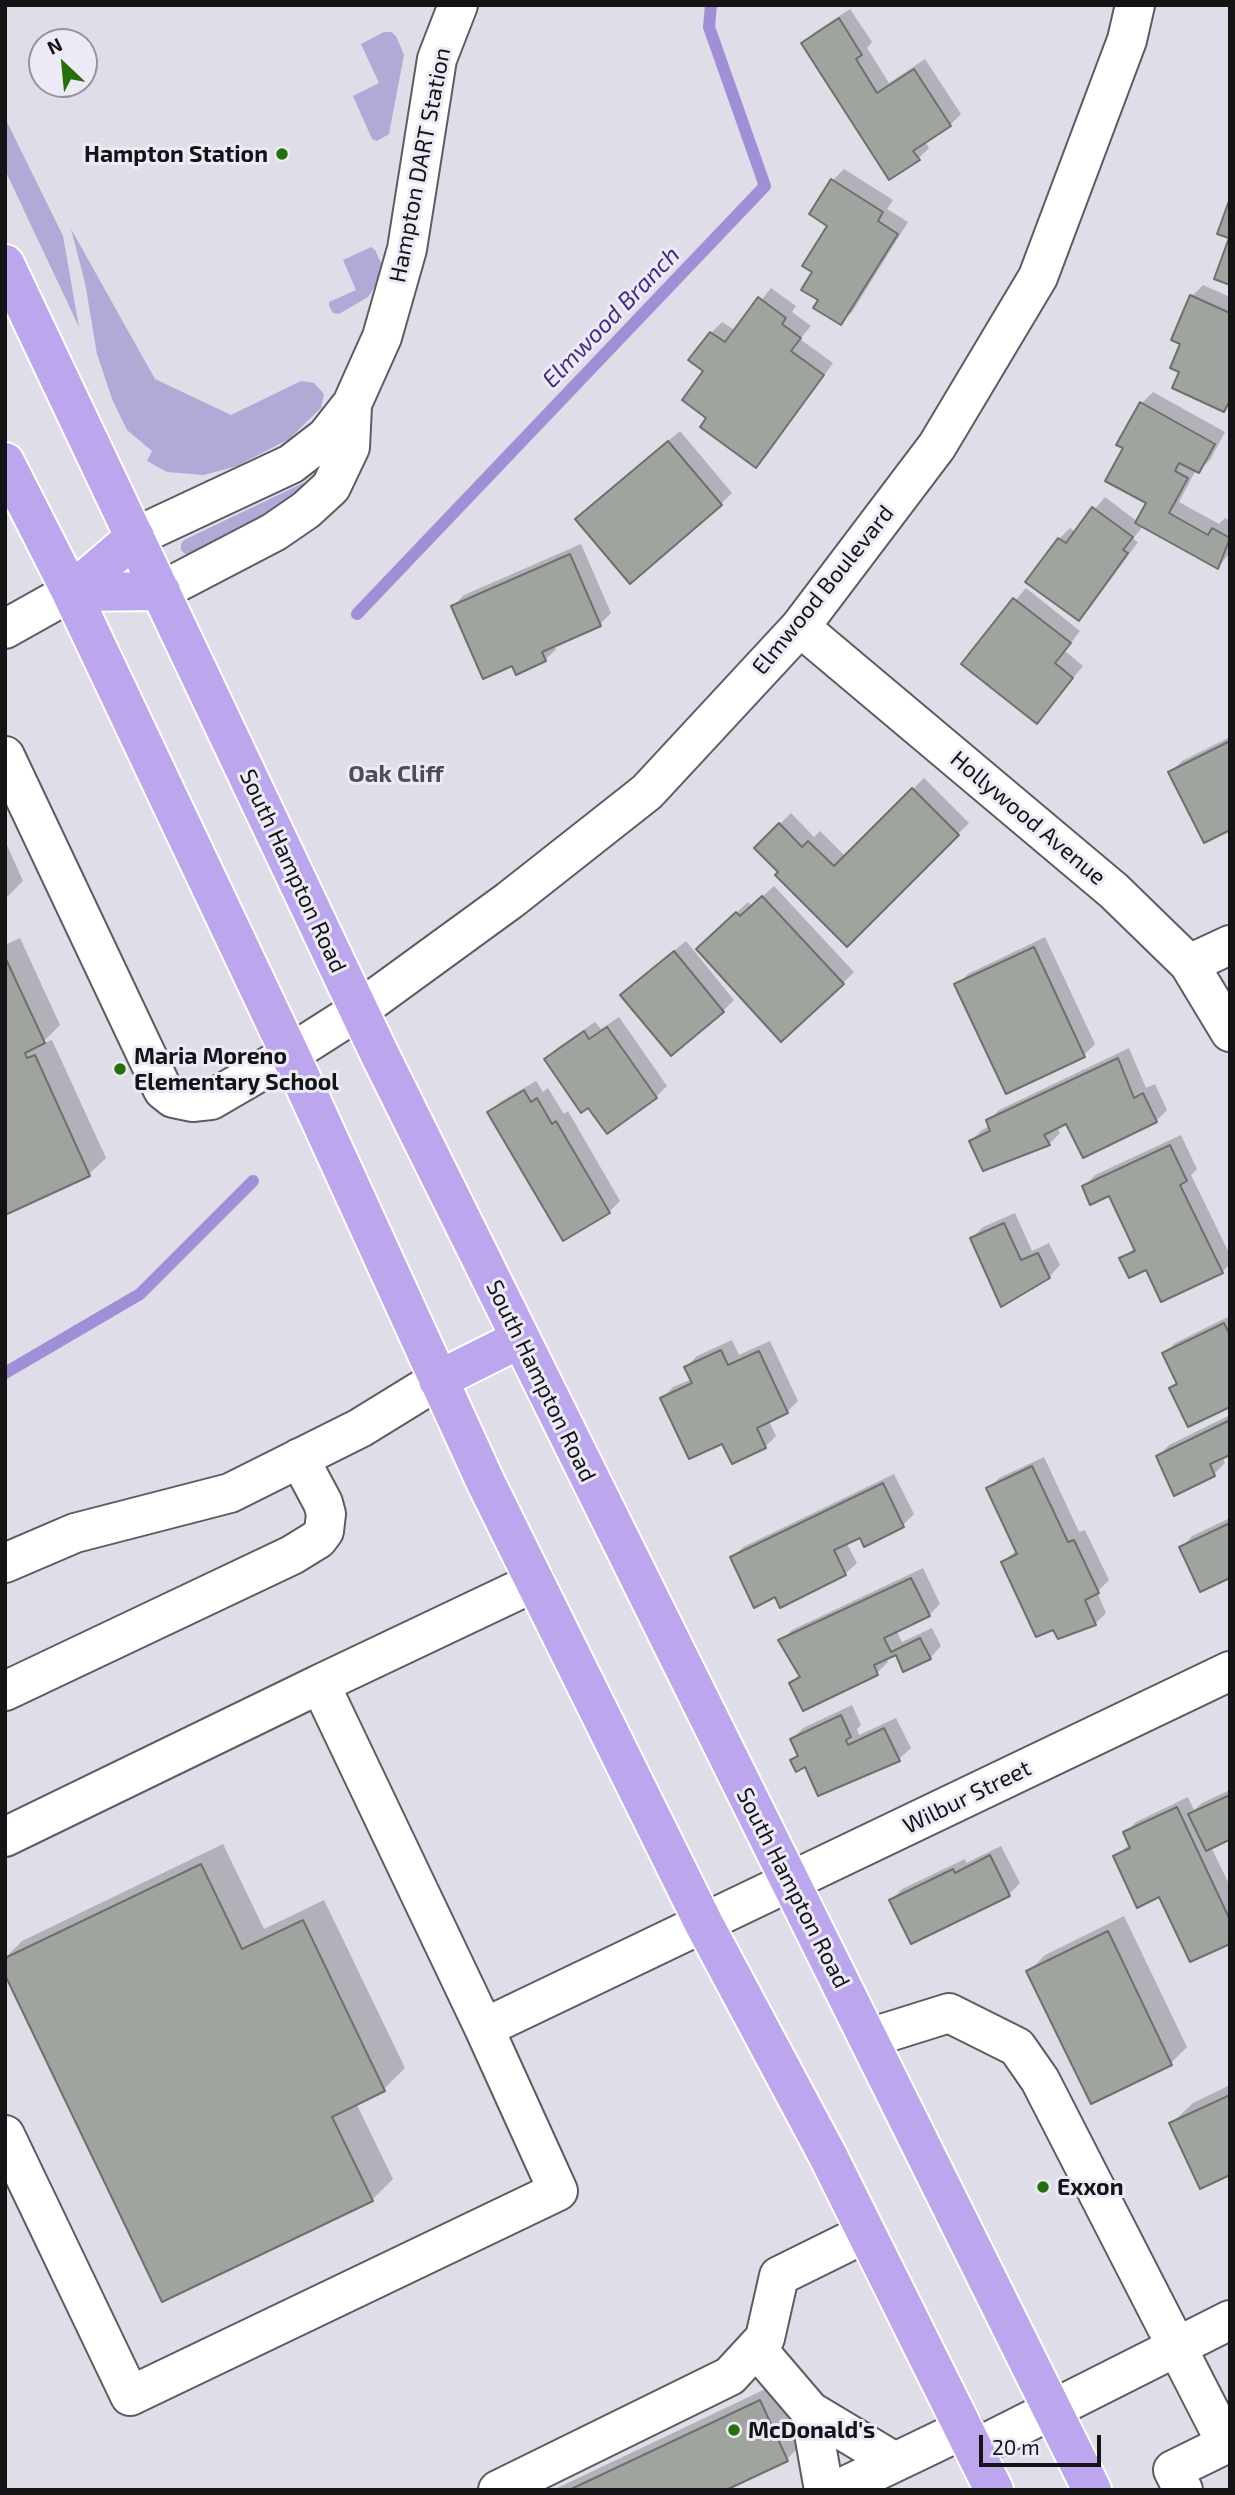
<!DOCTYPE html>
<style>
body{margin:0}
#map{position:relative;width:1235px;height:2495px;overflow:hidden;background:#dfdde7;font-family:"Exo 2",sans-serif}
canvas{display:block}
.frame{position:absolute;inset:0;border:7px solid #141316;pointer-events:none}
.north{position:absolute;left:28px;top:28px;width:70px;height:70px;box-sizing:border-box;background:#eceaf4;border:2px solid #96949b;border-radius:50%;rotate:334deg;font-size:19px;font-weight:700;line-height:28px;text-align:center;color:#141316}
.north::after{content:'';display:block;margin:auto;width:24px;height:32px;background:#276e0d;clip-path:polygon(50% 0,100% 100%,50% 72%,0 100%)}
.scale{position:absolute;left:979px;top:2435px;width:122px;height:32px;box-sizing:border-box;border:4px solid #141316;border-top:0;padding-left:9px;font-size:21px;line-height:24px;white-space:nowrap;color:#141316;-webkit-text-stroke:5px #eceaf4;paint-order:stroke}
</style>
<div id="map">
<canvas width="1235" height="2495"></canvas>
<div class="frame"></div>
<div class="north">N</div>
<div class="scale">20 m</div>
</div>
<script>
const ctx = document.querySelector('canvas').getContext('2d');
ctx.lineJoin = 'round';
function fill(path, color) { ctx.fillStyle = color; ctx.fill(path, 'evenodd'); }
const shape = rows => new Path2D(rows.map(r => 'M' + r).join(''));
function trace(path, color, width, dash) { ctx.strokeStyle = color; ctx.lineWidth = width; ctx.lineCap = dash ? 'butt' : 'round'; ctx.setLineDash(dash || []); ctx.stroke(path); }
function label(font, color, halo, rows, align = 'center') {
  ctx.font = font + ' "Exo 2",sans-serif'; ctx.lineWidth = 6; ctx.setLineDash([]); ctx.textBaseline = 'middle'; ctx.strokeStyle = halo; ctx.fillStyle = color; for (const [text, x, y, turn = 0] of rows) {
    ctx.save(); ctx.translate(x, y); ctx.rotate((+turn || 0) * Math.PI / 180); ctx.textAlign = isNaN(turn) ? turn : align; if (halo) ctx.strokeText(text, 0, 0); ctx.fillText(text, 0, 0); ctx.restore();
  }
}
fill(shape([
 [384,32,391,32,396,36,404,55,389,134,377,141,372,139,353,96,379,83,361,44],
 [5,118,63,236,79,327,5,170],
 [71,229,155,379,231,415,301,381,314,383,324,394,321,408,289,439,237,466,204,475,167,472,147,461,152,451,127,430,112,399,97,354,85,283],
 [371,247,375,250,383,267,374,288,368,297,339,314,333,313,329,306,329,302,356,290,343,260],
 [303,483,307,485,289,504,192,555,185,554,181,550,181,544,184,540]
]), '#b3a9d7');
fill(shape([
 [850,9,872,42,867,48,889,83,925,59,961,114,950,125,925,141,929,148,918,159,804,43,815,32],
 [844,169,893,200,887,209,908,222,852,312,840,323,820,300,830,225,811,214,833,180],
 [1203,285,1230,297,1230,404,1224,410,1182,371,1183,343,1192,296],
 [771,288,796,306,792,312,811,326,800,339,833,363,767,455,756,466,708,418,706,371,711,333,722,322,736,331],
 [1153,392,1225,432,1210,460,1198,471,1196,470,1179,502,1219,524,1225,518,1230,521,1230,553,1218,567,1143,526,1133,539,1138,542,1090,608,1079,619,1028,582,1059,539,1070,528,1076,532,1105,497,1138,522,1148,503,1126,448,1142,403],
 [680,431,732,493,721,504,589,508],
 [581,544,611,613,600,624,554,645,556,649,545,660,513,664,453,606,464,595],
 [1026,588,1080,631,1065,651,1083,666,1037,722,963,663],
 [1230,737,1230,828,1171,772,1182,761],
 [924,778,969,823,847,944,756,848,791,813,814,837,820,831,846,857],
 [5,841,23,881,5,899],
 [774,886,854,972,843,983,709,938,748,902,752,906],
 [1045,937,1095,1044,1083,1056,957,985,968,974],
 [20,938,60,1025,41,1044,52,1040,106,1158,89,1174,5,1213,5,945],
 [686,941,734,1000,723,1011,634,984],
 [619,1017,667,1086,656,1097,546,1059,557,1048,595,1022,601,1029],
 [1129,1048,1146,1088,1155,1084,1167,1110,1156,1121,1067,1122,1057,1127,1060,1133,1049,1144,971,1141,982,1130,990,1126,988,1121,999,1110],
 [536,1081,543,1092,548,1088,564,1114,568,1111,620,1201,609,1212,489,1113,500,1102],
 [1181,1135,1197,1169,1191,1175,1230,1255,1230,1264,1222,1272,1147,1268,1122,1259,1135,1247,1110,1194,1084,1187,1095,1175],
 [1015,1213,1032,1251,1049,1243,1060,1265,1049,1277,972,1238,983,1227],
 [1230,1316,1230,1405,1171,1388,1178,1382,1164,1354,1175,1343],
 [732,1340,739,1355,770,1341,798,1401,787,1412,769,1421,776,1436,765,1447,723,1442,662,1398,673,1387,692,1379,686,1367,697,1356],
 [1230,1415,1230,1453,1222,1456,1225,1463,1214,1474,1158,1456,1169,1445],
 [1044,1457,1079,1532,1085,1530,1109,1580,1097,1592,1106,1613,1095,1624,1059,1637,1003,1562,1017,1550,988,1489,999,1478],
 [894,1474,914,1514,903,1525,860,1536,846,1542,857,1563,845,1574,776,1595,732,1558,743,1547],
 [1230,1518,1230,1576,1181,1548,1192,1536],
 [923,1568,940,1604,929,1615,896,1630,902,1642,932,1628,941,1646,930,1658,896,1653,886,1657,888,1662,877,1673,791,1683,800,1674,781,1641,792,1630],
 [852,1705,861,1725,857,1729,859,1735,896,1718,911,1748,899,1759,819,1794,805,1765,792,1760,799,1754,792,1739,803,1728],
 [1230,1790,1230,1838,1211,1847,1230,1886,1230,1942,1160,1895,1115,1856,1130,1844,1125,1833,1136,1822,1188,1797,1194,1810,1202,1803],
 [223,1844,264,1929,324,1900,405,2068,384,2089,356,2103,393,2179,372,2200,5,1971,5,1958,22,1941],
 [1001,1846,1020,1883,1009,1894,891,1900,902,1889,965,1859,966,1863],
 [1124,1916,1187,2047,1171,2063,1029,1971,1045,1955],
 [1230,2085,1230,2174,1171,2124,1193,2103],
 [776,2384,803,2443,787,2459,732,2485,730,2490,553,2490]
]), '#0003');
trace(shape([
 [357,614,765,186,709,27,711,5],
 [5,1373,140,1294,253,1181]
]), '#a08ed7', 12);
const building = shape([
 [839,18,862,55,856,59,877,93,914,69,951,126,913,151,920,160,889,180,801,43,839,18],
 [831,179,883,212,878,221,898,234,841,325,813,308,818,300,801,290,812,272,802,266,827,226,809,214,831,179],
 [1230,198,1230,285,1214,279,1229,238,1217,234,1230,198],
 [1190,295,1230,313,1230,400,1224,412,1172,388,1179,372,1170,368,1180,344,1171,340,1190,295],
 [758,297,786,318,782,324,801,338,791,351,824,375,756,468,700,427,706,418,682,400,703,371,688,360,710,332,725,342,758,297],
 [1140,402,1215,444,1199,473,1179,463,1175,471,1188,478,1169,513,1208,535,1212,528,1230,538,1218,569,1135,523,1146,503,1105,481,1123,448,1116,445,1140,402],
 [668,441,722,505,630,584,575,519,668,441],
 [1092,507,1133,537,1123,550,1128,553,1079,621,1025,582,1058,538,1066,543,1092,507],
 [570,554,601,626,542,652,546,661,516,675,512,666,483,679,451,606,570,554],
 [1013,598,1071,643,1055,663,1073,678,1037,724,961,664,1013,598],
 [1230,741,1230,830,1204,843,1168,772,1230,741],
 [912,788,959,835,847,947,775,875,778,872,754,848,779,823,802,847,808,841,834,866,912,788],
 [762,896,844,984,781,1042,696,949,736,912,740,916,762,896],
 [1034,947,1085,1057,1006,1094,954,984,1034,947],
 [674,951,724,1012,671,1056,620,995,674,951],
 [5,957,45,1043,25,1053,27,1058,35,1055,90,1176,5,1215,5,957],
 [607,1027,657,1098,607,1134,588,1108,581,1113,544,1059,584,1031,589,1039,607,1027],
 [1118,1058,1134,1098,1143,1093,1157,1122,1083,1158,1066,1124,1044,1135,1050,1145,983,1171,969,1141,990,1131,986,1120,1118,1058],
 [524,1090,531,1102,537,1098,552,1124,556,1121,610,1213,563,1241,487,1112,524,1090],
 [1170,1145,1187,1181,1180,1185,1223,1273,1161,1302,1146,1270,1129,1278,1119,1258,1135,1251,1109,1196,1090,1205,1082,1186,1170,1145],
 [1004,1223,1021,1260,1038,1253,1050,1278,1001,1307,970,1238,1004,1223],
 [1224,1323,1230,1335,1230,1407,1188,1427,1169,1388,1177,1384,1162,1353,1224,1323],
 [721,1350,728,1365,759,1351,788,1413,757,1428,766,1448,732,1464,722,1444,689,1459,660,1398,692,1383,684,1367,721,1350],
 [1230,1420,1230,1455,1210,1464,1215,1476,1174,1496,1156,1456,1230,1420],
 [1032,1466,1068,1542,1074,1540,1099,1593,1085,1600,1096,1625,1058,1639,1053,1630,1036,1637,1001,1562,1017,1554,986,1488,1032,1466],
 [883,1483,904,1527,864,1547,860,1538,834,1550,846,1575,780,1608,775,1597,754,1608,730,1557,883,1483],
 [1230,1523,1230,1578,1200,1592,1179,1547,1230,1523],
 [911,1578,930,1616,884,1638,891,1652,920,1638,931,1659,903,1672,896,1655,874,1665,878,1675,803,1711,789,1683,800,1677,778,1640,911,1578],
 [841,1715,851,1737,846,1740,848,1745,884,1728,900,1761,818,1796,805,1767,796,1772,790,1760,798,1756,790,1739,841,1715],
 [1230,1795,1230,1842,1229,1840,1206,1851,1188,1814,1230,1795],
 [1177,1807,1230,1920,1230,1944,1190,1962,1159,1897,1137,1908,1113,1856,1130,1848,1123,1832,1177,1807],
 [990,1855,1010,1896,911,1944,889,1900,953,1869,955,1873,990,1855],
 [201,1864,242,1949,303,1920,385,2091,332,2117,373,2201,162,2302,5,1975,5,1958,201,1864],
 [1108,1931,1172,2065,1091,2104,1026,1971,1108,1931],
 [1230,2095,1230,2175,1200,2189,1169,2123,1230,2095],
 [760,2400,788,2461,726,2490,569,2490,760,2400]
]);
fill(building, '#9fa59e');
trace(building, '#6c726b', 2);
const minor = shape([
 [135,537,291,464,326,437,352,404,382,337,407,249,437,59,458,5],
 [161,591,274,532,306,510,331,487,350,447,352,406],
 [800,627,1114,891,1189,964,1230,1032],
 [5,629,71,592],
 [5,756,163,1090,173,1098,192,1102,211,1100,290,1054,359,1010,510,900,647,792,800,627,937,446,1038,277,1127,40,1135,5],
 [1189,964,1230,945],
 [5,1563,75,1533,230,1493,360,1428,438,1380],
 [535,1582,320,1684,484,2028,1230,1671],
 [5,1691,292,1555,318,1539,324,1531,326,1514,323,1503,299,1458],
 [5,1837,320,1684],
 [869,2038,949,2013,1017,2047,1040,2080,1226,2443],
 [5,2135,130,2396,558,2191,484,2028],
 [757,2349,810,2411,824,2490],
 [810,2411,895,2462],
 [974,2449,1230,2320],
 [498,2490,730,2376,765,2338,779,2276,866,2233],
 [837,2490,964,2429],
 [1183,2490,1173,2470,1230,2442]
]);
const major = shape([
 [5,264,380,1055,1092,2490],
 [5,462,71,592,290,1054,486,1483,704,1924,828,2156,994,2490],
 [71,592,161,591],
 [71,592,135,537],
 [438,1380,520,1339]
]);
trace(minor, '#5d5c64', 42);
trace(major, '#fff', 42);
trace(minor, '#fff', 38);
trace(major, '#bca6ee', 38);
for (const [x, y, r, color] of [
 [282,154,7,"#276e0d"],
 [120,1069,7,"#276e0d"],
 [1043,2187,7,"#276e0d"],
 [734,2430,7,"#276e0d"]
]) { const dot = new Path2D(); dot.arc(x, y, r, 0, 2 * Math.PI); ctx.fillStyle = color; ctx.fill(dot); trace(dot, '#eceaf4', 2.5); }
label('bold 23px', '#141316', '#eceaf4', [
 ["Hampton Station",268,154,"right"],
 ["Maria Moreno",134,1056],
 ["Elementary School",134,1082],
 ["Exxon",1057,2187],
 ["McDonald's",748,2430]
], 'left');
label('23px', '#141316', '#eceaf4', [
 ["Hampton DART Station",420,165,-79],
 ["Elmwood Boulevard",823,590,-51],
 ["Hollywood Avenue",1028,818,40],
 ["South Hampton Road",293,871,65],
 ["South Hampton Road",541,1381,64],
 ["Wilbur Street",967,1797,-26],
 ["South Hampton Road",793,1888,63]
]);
label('italic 24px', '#482a7f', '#eceaf4', [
 ["Elmwood Branch",611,317,-46]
]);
label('bold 24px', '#4e4d54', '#eceaf4', [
 ["Oak Cliff",396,774]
]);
</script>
